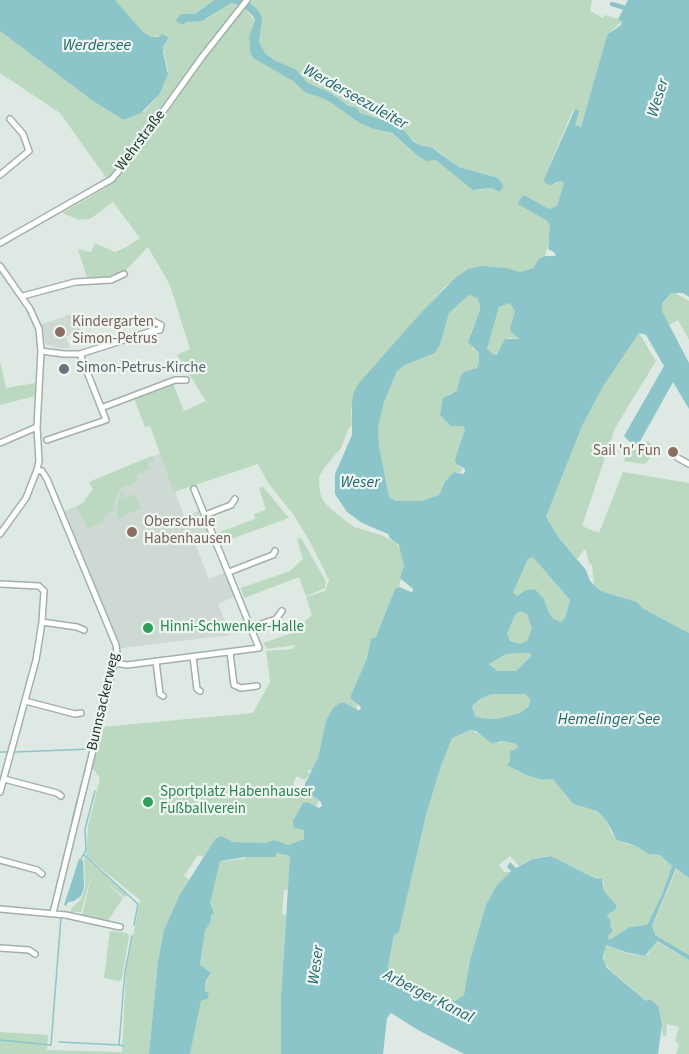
<!DOCTYPE html>
<meta charset="utf-8">
<style>
body{margin:0}
canvas{display:block;background:#dfe9e4}
</style>
<canvas width="689" height="1054"></canvas>
<script>
const ctx = document.querySelector('canvas').getContext('2d');
ctx.lineJoin = 'round';
function fill(path, color) { ctx.fillStyle = color; ctx.fill(path, 'evenodd'); }
const shape = rows => new Path2D(rows.map(r => 'M' + r).join(''));
function trace(path, color, width, dash) { ctx.strokeStyle = color; ctx.lineWidth = width; ctx.lineCap = dash ? 'butt' : 'round'; ctx.setLineDash(dash || []); ctx.stroke(path); }
function label(font, color, halo, rows, align = 'center') {
  ctx.font = font + ' "Source Sans 3",sans-serif'; ctx.lineWidth = 4.5; ctx.setLineDash([]); ctx.textBaseline = 'middle'; ctx.strokeStyle = halo; ctx.fillStyle = color; for (const [text, x, y, turn = 0] of rows) {
    ctx.save(); ctx.translate(x, y); ctx.rotate((+turn || 0) * Math.PI / 180); ctx.textAlign = isNaN(turn) ? turn : align; if (halo) ctx.strokeText(text, 0, 0); ctx.fillText(text, 0, 0); ctx.restore();
  }
}
fill(shape([
 [74,313,81,330,66,336,70,348,58,348,45,344,44,334,41,325],
 [161,453,184,516,202,510,211,534,194,541,209,579,226,572,236,596,218,604,231,635,121,648,65,511,83,503,93,489,89,482]
]), '#ced9d3');
fill(shape([
 [115,0,214,0,195,14,178,21,182,25,186,22,207,19,222,8,231,3,241,5,139,141,107,179,60,113,0,73,0,31,93,101,122,119,126,119,145,111,159,95,168,70,163,48,168,39,166,35,152,37,143,32],
 [252,0,592,0,590,11,603,18,605,15,618,19,622,22,612,30,605,42,581,127,575,125,575,109,572,112,544,179,556,184,560,181,564,183,557,206,549,209,524,195,550,225,551,231,545,256,539,259,533,268,520,272,507,268,482,266,454,279,445,287,359,383,351,411,352,425,348,430,341,448,325,467,319,477,320,493,324,502,333,511,354,527,381,535,395,542,401,550,404,566,399,587,395,589,392,596,392,600,376,638,371,639,367,658,351,695,351,699,358,705,356,709,345,703,326,721,318,758,313,771,307,770,310,774,305,780,297,776,294,781,294,786,305,790,319,801,316,807,308,802,304,839,288,845,233,842,215,839,203,857,198,855,184,876,189,880,179,896,164,930,158,961,149,1054,0,1054,0,1032,48,1035,47,1050,122,1052,126,972,140,900,86,856,88,827,100,778,91,766,101,727,253,713,270,682,266,651,293,649,295,645,267,649,263,643,292,633,312,615,306,597,325,591,329,580,309,540,293,514,268,483,258,464,174,492,150,426,145,427,134,398,173,384,184,411,206,401,177,355,190,349,170,285,148,247,125,271,105,277,87,278,78,249,91,252,95,243,115,252,128,246,140,238,113,202,90,219,79,220,62,213,104,189,115,180,130,162,205,56,245,8,255,22,249,38,250,52,253,58,293,81,306,93,321,97,330,102,358,122,371,128,391,133,419,157,436,160,479,190,492,188,499,192,503,185,498,178,459,167,438,151,428,146,419,145,405,133,378,119,360,113,331,93,308,83,266,54,259,42,258,10,250,2],
 [671,293,675,293,689,301,689,340,678,320,668,326,662,311,662,305],
 [469,295,477,298,480,305,481,310,471,332,472,348,479,353,479,362,477,368,460,376,458,391,449,394,451,426,463,426,465,429,455,459,458,466,462,469,461,472,455,472,445,480,439,495,421,501,396,501,389,497,379,446,378,428,384,402,397,371,405,365,435,353,440,345,449,313],
 [510,303,515,311,510,328,511,332,520,339,509,338,494,356,487,349,499,307],
 [639,333,656,361,615,428,582,526,599,533,623,472,689,483,689,633,644,609,637,602,601,591,594,584,592,565,589,563,586,550,584,550,577,559,559,538,546,517,582,426,604,385],
 [0,361,6,388,35,383,35,396,0,405],
 [647,441,655,447,648,461,644,464,624,461,628,449,638,450],
 [152,456,154,461,148,463,150,468,136,475,138,481,120,488,115,500,113,512,111,511,103,517,104,521,100,523,87,529,77,506,83,503,93,490,89,482],
 [263,487,289,518,220,543,217,533,255,519,254,514,266,510,259,488],
 [122,491,125,498,135,494,141,508,117,519,118,500],
 [301,538,323,576,326,582,325,588,306,596,299,577,244,598,241,588,290,571,303,559,297,539],
 [533,556,570,600,565,618,561,622,555,620,549,613,544,599,535,589,526,590,517,596,513,593,528,559],
 [520,611,527,614,532,629,527,641,520,644,510,641,507,634,515,615],
 [524,653,531,653,531,656,516,671,498,671,489,663,506,654],
 [491,694,525,694,530,701,529,706,520,713,497,719,481,718,475,716,472,706,480,699],
 [470,730,499,743,505,741,516,744,519,748,510,751,510,761,508,765,526,775,542,780,553,779,573,804,597,811,606,820,612,834,626,844,636,846,648,854,660,855,672,866,661,897,647,925,630,927,609,940,608,936,613,931,610,925,611,921,607,915,615,910,617,906,604,891,604,882,597,877,592,877,551,856,535,858,519,866,510,856,499,865,504,872,510,872,496,886,487,903,470,960,464,995,455,1001,443,1002,389,973,388,970,389,961,394,935,399,932,426,815,441,766,452,737],
 [277,853,290,856,288,890,284,890,282,914,286,915,281,997,281,1054,190,1054,201,1000,208,997,209,994,205,991,208,977,211,975,200,965,205,931,211,921,210,903,217,868,220,861,244,859,246,857,275,857],
 [84,857,128,895,124,897,101,878,123,898,107,922,82,915,93,871,81,912,71,912,71,909,81,899,85,888],
 [677,868,689,878,689,955,655,935,652,927],
 [110,931,127,933,129,936,122,979,119,981,104,978],
 [655,941,689,960,689,1054,676,1054,679,1045,675,1041,679,1027,667,1024,666,1036,663,1036,657,1005,649,999,647,1002,604,964,605,945,626,953,645,956,649,953]
]), '#bad9c0');
fill(shape([
 [0,0,115,0,143,32,152,37,158,37,162,34,167,36,168,39,163,47,163,52,168,74,159,95,141,113,126,119,122,119,93,101,0,31],
 [214,0,247,0,258,10,262,18,259,42,266,54,276,61,295,69,308,83,331,93,349,106,357,108,360,113,399,125,413,141,419,145,431,147,459,167,498,178,503,185,502,189,499,192,492,188,473,190,436,160,427,161,419,157,392,133,371,128,358,122,330,102,320,97,306,93,293,81,253,58,250,52,249,37,255,21,253,16,241,5,231,3,202,21,186,22,183,25,177,22,176,20,181,14,195,14],
 [628,0,689,0,689,297,683,293,671,293,662,304,662,311,689,363,689,409,673,382,638,445,630,442,624,436,664,366,646,335,639,333,604,385,582,426,546,517,559,538,586,570,590,581,601,591,637,602,644,609,689,633,689,878,676,868,652,926,655,935,689,955,689,960,657,941,645,956,625,952,606,945,603,958,606,967,646,1001,650,999,658,1006,662,1025,658,1054,464,1054,418,1030,391,1013,387,1018,383,1054,281,1054,281,997,290,856,277,853,275,857,246,857,220,861,210,903,214,914,211,915,211,921,205,931,200,965,211,973,206,981,205,991,209,993,208,998,201,1001,190,1054,149,1054,158,961,164,930,179,896,215,839,221,836,233,842,266,843,274,840,288,845,304,839,304,830,294,828,293,821,303,803,308,802,319,808,322,806,321,802,305,790,305,784,318,758,326,721,333,708,340,703,345,703,358,710,360,710,361,707,351,699,351,695,367,658,371,639,376,637,395,589,399,587,411,592,413,591,413,589,400,578,404,566,399,545,390,538,388,534,362,523,347,512,335,494,335,474,352,435,352,402,354,392,359,383,419,315,454,279,468,269,482,266,507,268,520,272,533,268,539,259,545,256,556,256,554,252,548,249,550,225,546,220,518,204,520,199,524,195,549,209,557,206,564,183,560,181,551,185,545,183,544,179,575,109,579,111,575,125,581,127,605,42,608,34,621,25,622,22,618,19],
 [469,295,477,298,480,305,480,310,468,342,479,353,479,362,477,368,464,372,460,377,457,391,443,398,440,415,451,426,463,426,465,429,455,459,456,464,465,469,465,472,463,474,455,472,451,475,445,481,439,495,421,501,396,501,389,497,379,446,378,428,384,402,397,371,405,365,435,353,440,345,449,313],
 [510,303,515,311,510,328,511,332,520,339,505,339,497,354,494,355,487,349,499,307],
 [533,557,570,600,565,618,561,622,554,619,549,613,544,599,535,589,526,590,517,596,513,593,528,559],
 [520,611,527,614,532,629,527,641,520,644,510,641,507,634,515,615],
 [524,653,531,653,531,656,516,671,498,671,489,664,506,654],
 [491,694,525,694,530,700,529,706,520,713,497,719,481,718,475,716,472,706,480,699],
 [470,730,476,731,491,743,505,741,516,744,518,748,510,751,510,761,507,765,526,775,542,780,553,779,573,804,597,811,606,820,617,840,636,846,648,854,660,855,672,866,661,897,647,925,630,927,609,940,608,936,613,931,610,925,611,921,607,915,615,910,617,906,604,891,602,879,592,877,551,856,533,859,516,868,510,862,507,867,511,871,496,886,486,905,470,960,464,995,455,1001,443,1002,389,973,388,970,389,961,394,935,399,932,426,815,441,766,452,738],
 [79,859,83,860,84,888,81,896,74,901,68,902,66,906,64,905]
]), '#8bc5ca');
trace(shape([
 [112,660,114,651],
 [108,675,111,663],
 [103,697,108,678],
 [96,723,102,702],
 [93,738,96,726],
 [0,752,7,752],
 [15,752,90,749],
 [88,759,92,742],
 [82,782,87,762],
 [79,794,81,785],
 [72,821,78,797],
 [68,838,71,827],
 [84,855,138,904,134,925],
 [81,859,86,850,85,829,95,791],
 [62,863,67,844],
 [56,888,61,868],
 [55,894,55,892],
 [53,901,54,897],
 [0,1040,51,1045,61,917],
 [59,1042,118,1045],
 [124,1046,119,1045,123,995,125,972,132,936]
]), '#8bc5ca', 1.5);
trace(shape([
 [612,4,629,9]
]), '#8bc5ca', 4.5);
const minor = shape([
 [0,175,29,151,23,134,10,119],
 [0,243,112,179,131,156,202,57,247,0],
 [0,266,30,309,39,329,41,351,37,427,39,461,37,470,26,498,0,534],
 [23,296,75,282,111,280,124,274],
 [155,322,161,325,160,330,152,331,152,325,155,322],
 [41,351,64,354,80,354,152,331],
 [101,408,175,380,186,380],
 [47,440,106,420,80,354],
 [0,443,37,427],
 [678,458,689,464],
 [37,470,42,471,47,479,116,645,117,653,53,913],
 [205,515,231,505,235,499],
 [229,572,265,558,273,555,275,551],
 [0,584,39,586,44,591,42,622,36,660,0,792],
 [42,622,77,627,84,630],
 [252,627,276,619,282,611],
 [230,652,234,685,241,688,257,686],
 [193,657,197,689,200,691],
 [156,661,160,694,163,696],
 [115,663,127,665,259,648,194,489],
 [25,701,75,714,81,713],
 [4,779,57,793,61,796],
 [0,860,37,870,42,874],
 [0,909,66,915,120,927],
 [0,948,29,950,35,954]
]);
trace(minor, '#a3b0aa', 8);
trace(minor, '#fff', 5);
for (const [x, y, r, color] of [
 [60,332,6,"#8d6e63"],
 [64,369,6,"#6b7280"],
 [673,452,6,"#8d6e63"],
 [132,532,6,"#8d6e63"],
 [148,628,6,"#2e9e5b"],
 [148,802,6,"#2e9e5b"]
]) { const dot = new Path2D(); dot.arc(x, y, r, 0, 2 * Math.PI); ctx.fillStyle = color; ctx.fill(dot); trace(dot, '#eff6f2', 2); }
label('15px', '#223730', '#eff6f2', [
 ["Wehrstraße",141,141,-53],
 ["Bunnsackerweg",104,702,-77]
]);
label('15px', '#785e54', '#eff6f2', [
 ["Kindergarten",72,323],
 ["Simon-Petrus",72,340],
 ["Sail 'n' Fun",661,452,"right"],
 ["Oberschule",144,523],
 ["Habenhausen",144,540]
], 'left');
label('15px', '#5b616d', '#eff6f2', [
 ["Simon-Petrus-Kirche",76,369]
], 'left');
label('15px', '#27864d', '#eff6f2', [
 ["Hinni-Schwenker-Halle",160,628],
 ["Sportplatz Habenhauser",160,793],
 ["Fußballverein",160,810]
], 'left');
label('italic 16px', '#22676e', '#eff6f2', [
 ["Werdersee",97,46],
 ["Werderseezuleiter",355,98,29],
 ["Weser",659,98,-73],
 ["Weser",360,483],
 ["Hemelinger See",609,720],
 ["Weser",317,965,-82],
 ["Arberger Kanal",428,997,27]
]);
</script>
